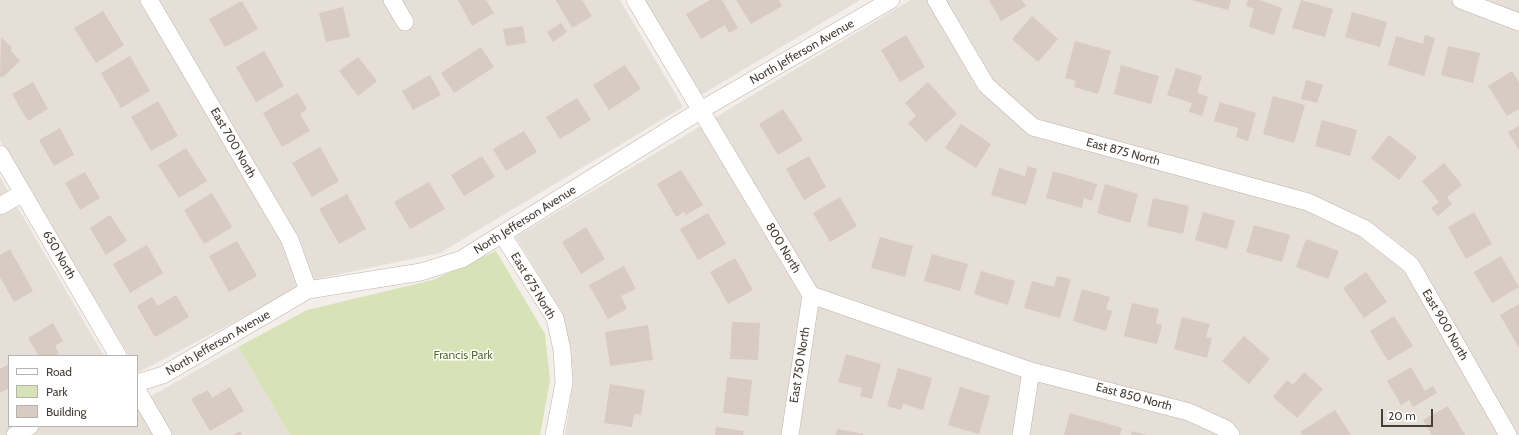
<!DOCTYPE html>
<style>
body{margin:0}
#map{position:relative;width:1519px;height:435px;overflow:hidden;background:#f3eee9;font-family:Cabin,sans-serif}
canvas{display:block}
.legend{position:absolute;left:8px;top:355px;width:130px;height:72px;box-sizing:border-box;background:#fff;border:1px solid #b5b2af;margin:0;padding:5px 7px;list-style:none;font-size:12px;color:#463e38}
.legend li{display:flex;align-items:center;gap:8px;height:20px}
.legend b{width:20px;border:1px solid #b5b2af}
.scale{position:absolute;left:1381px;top:409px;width:52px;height:18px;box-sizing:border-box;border:2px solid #463e38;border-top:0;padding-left:5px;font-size:12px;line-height:14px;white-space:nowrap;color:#463e38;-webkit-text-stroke:3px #fff;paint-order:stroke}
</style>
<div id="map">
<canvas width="1519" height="435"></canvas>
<ul class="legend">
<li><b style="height:5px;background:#fff"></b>Road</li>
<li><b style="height:11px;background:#d7e3b6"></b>Park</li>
<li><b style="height:11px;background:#d7cbc2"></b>Building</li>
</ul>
<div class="scale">20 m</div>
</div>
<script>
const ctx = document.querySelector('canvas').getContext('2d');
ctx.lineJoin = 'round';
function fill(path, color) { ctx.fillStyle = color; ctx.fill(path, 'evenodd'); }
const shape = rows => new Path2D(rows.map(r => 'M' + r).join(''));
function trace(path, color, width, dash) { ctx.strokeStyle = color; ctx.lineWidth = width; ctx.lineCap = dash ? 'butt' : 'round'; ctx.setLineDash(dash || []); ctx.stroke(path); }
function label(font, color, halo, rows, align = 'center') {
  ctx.font = font + ' Cabin,sans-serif'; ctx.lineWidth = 3; ctx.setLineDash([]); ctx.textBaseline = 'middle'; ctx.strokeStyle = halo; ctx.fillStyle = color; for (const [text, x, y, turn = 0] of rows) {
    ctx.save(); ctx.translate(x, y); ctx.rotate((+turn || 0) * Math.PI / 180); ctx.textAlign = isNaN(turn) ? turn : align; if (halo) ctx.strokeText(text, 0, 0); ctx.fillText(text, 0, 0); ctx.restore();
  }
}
fill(shape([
 [0,0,620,0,683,107,440,253,316,279,139,372,137,369,137,356,129,356,0,140],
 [643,0,860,0,701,95],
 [911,0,1519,0,1519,435,565,435,573,383,559,308,516,237],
 [0,177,104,356,9,356,9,426,137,426,137,404,238,347,290,435,0,435]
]), '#e6dfd8');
fill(shape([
 [496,251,545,334,550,380,540,435,290,435,238,347,307,310,433,280]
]), '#d7e3b6');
fill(shape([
 [458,0,486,0,494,13,472,26],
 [556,0,582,0,592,16,572,28],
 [710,0,722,0,738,28,729,33,725,25,701,39,686,14],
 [736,0,779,0,782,6,751,24],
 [989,0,1022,0,1026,6,1001,21],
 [1191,0,1231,0,1228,10],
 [1248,0,1259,0,1282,8,1274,35,1249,27,1254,9,1246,6],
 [1301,0,1333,9,1325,37,1292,28],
 [242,1,258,29,225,47,209,19],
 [343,7,350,37,326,42,319,13],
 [103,11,124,45,96,63,74,28],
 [1352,12,1387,22,1380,47,1345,37],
 [1032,16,1058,39,1038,62,1012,39],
 [561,23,567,32,553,42,547,32],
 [523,26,526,43,506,46,503,29],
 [906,35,925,67,900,82,881,50],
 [1425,35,1435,38,1424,76,1388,65,1396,36,1423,44],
 [1,37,12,48,10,50,20,61,2,78,0,76],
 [1075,41,1111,51,1098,94,1074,87,1076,81,1065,78],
 [1448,46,1480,53,1473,83,1441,75],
 [481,47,494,67,454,93,441,73],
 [264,51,284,86,256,102,236,67],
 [130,56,150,91,121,108,101,73],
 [358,57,377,81,358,96,339,71],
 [625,65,641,89,609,110,593,85],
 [1121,65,1159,76,1151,104,1114,94],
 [1176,68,1202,76,1197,93,1208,97,1202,116,1189,112,1192,103,1167,95],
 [1512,71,1519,82,1519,109,1507,116,1488,86],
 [430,75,441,95,413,110,402,91],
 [1306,80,1323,85,1317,103,1301,99],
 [33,82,48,109,28,121,12,94],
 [928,82,957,114,926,142,908,123,916,116,905,103],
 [298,93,307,109,300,114,310,131,282,147,263,113],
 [1273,96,1305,105,1294,143,1263,134],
 [577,98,591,120,560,139,546,117],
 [158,101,178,136,151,151,131,117],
 [1220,102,1256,113,1248,141,1236,137,1238,128,1214,121],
 [783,109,803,140,778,155,759,124],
 [1322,120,1357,130,1350,156,1315,146],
 [961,124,991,144,976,168,945,148],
 [1519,126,1519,150,1508,132],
 [60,128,74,155,54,166,39,140],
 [524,131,537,152,506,171,493,149],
 [1389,135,1417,157,1399,180,1371,158],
 [320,147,339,181,312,197,292,163],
 [186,148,207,181,179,198,158,165],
 [482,156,495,177,464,196,451,175],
 [809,156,826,187,804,200,786,169],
 [1444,163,1462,185,1447,197,1452,204,1438,216,1431,208,1439,202,1422,181],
 [1028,166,1037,169,1026,205,991,195,999,168,1025,176],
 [681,170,703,205,686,215,684,212,676,217,657,184],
 [1053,171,1097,184,1092,201,1084,198,1082,208,1046,198],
 [85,172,100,198,80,210,65,183],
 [429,182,445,209,410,229,394,202],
 [1105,184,1138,194,1130,223,1097,213],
 [212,193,232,227,204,244,184,210],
 [347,194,366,229,339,244,319,209],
 [840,197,857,226,830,242,813,213],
 [1153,198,1189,206,1183,234,1147,226],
 [1203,212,1235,221,1227,249,1195,240],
 [1474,212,1492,244,1466,259,1448,227],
 [708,213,726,244,698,260,680,229],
 [110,215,127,241,106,255,90,228],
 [1254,225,1290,235,1282,262,1246,252],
 [586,227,605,259,581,274,562,242],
 [880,237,913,246,905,277,871,268],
 [1306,239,1339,251,1328,279,1296,267],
 [237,241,257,276,229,292,209,256],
 [147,245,163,273,130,293,113,264],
 [10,249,33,291,14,302,0,277,0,255],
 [932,254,968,264,960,291,924,281],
 [1501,256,1519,287,1492,303,1474,272],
 [735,258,753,290,728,304,710,272],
 [624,266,636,289,621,296,627,309,608,319,589,285],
 [981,271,1015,281,1008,305,974,294],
 [1366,272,1387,302,1364,318,1343,288],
 [1057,276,1071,279,1060,318,1024,308,1032,281,1054,287],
 [1082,289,1110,297,1106,309,1112,311,1106,331,1073,321],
 [176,295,189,317,155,337,137,306,152,297,158,306],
 [1132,303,1159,309,1156,323,1162,325,1157,344,1124,336],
 [1519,304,1519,348,1500,315],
 [1394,316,1413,346,1388,361,1370,331],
 [1182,317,1210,324,1206,337,1212,338,1207,358,1174,349],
 [732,322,760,323,758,360,730,359],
 [53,323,63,341,55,346,59,354,56,356,39,356,28,338],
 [648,325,653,360,610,366,605,332],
 [1244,336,1270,359,1249,384,1222,361],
 [846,354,881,364,872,399,860,396,862,388,838,382],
 [9,364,9,388,0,393,0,369],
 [1411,367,1425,391,1433,386,1437,393,1413,407,1409,400,1401,405,1387,381],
 [898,368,932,378,923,410,903,404,901,410,887,406],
 [1304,372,1323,389,1297,418,1273,397,1287,380,1293,385],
 [727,377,752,380,748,416,723,413],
 [610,384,645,390,641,415,634,414,632,427,604,423],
 [230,387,244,411,210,431,191,399,208,390,212,398],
 [960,387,990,396,979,434,948,425],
 [1448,406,1465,435,1432,435,1423,420],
 [1335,410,1351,435,1303,435,1300,432],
 [1070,413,1122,428,1120,435,1064,435],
 [716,427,744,431,743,435,715,435],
 [837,429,863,434,863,435,836,435],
 [240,431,242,435,233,435],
 [1132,431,1146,435,1131,435]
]), '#d7cbc2');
const street = shape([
 [149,0,290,240,308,290],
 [392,0,405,22],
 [635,0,811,295,1031,371,1189,412,1226,429,1231,435],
 [936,0,986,85,1033,127,1308,202,1365,229,1411,265,1508,435],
 [1461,0,1519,22],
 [0,154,118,356],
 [0,206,23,193],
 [502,234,555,318,562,350,564,383,554,435],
 [137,383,163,375,308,290,421,272,462,259,701,110,891,0],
 [137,390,163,435],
 [15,435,30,426],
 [790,435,811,295],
 [1021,435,1031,371]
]);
trace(street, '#beb4ac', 18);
trace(street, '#fff', 17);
label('12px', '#463e38', '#fff', [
 ["North Jefferson Avenue",802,52,-30],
 ["East 700 North",233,143,60],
 ["East 875 North",1123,152,15],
 ["North Jefferson Avenue",525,220,-32],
 ["800 North",783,248,59],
 ["650 North",59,255,60],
 ["East 675 North",533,286,59],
 ["East 900 North",1445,325,60],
 ["North Jefferson Avenue",218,343,-30],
 ["East 750 North",800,365,-81],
 ["East 850 North",1134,397,15]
]);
label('12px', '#557330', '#fff', [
 ["Francis Park",463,355]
]);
</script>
